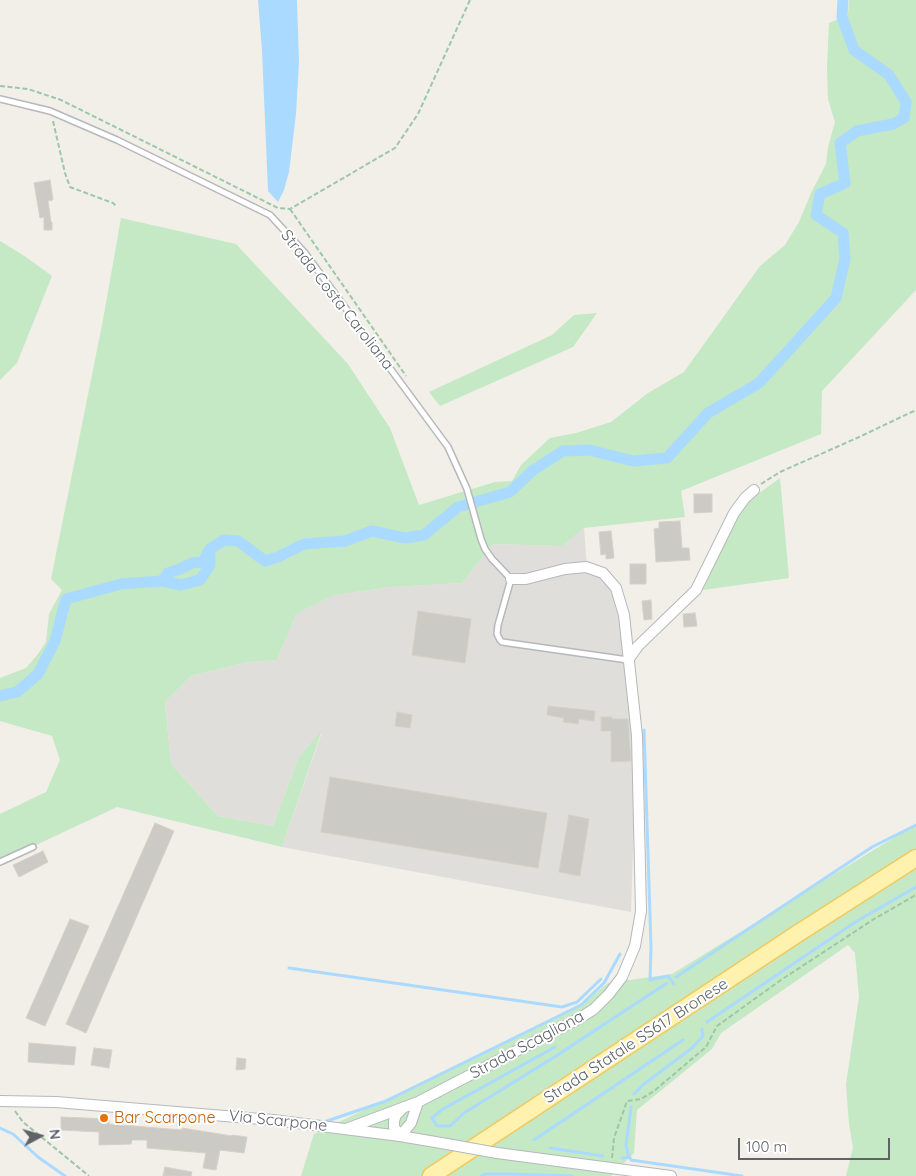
<!DOCTYPE html>
<style>
body{margin:0}
#map{position:relative;width:916px;height:1176px;overflow:hidden;background:#f1efe8;font-family:Quicksand,sans-serif}
canvas{display:block}
.north{position:absolute;left:15px;top:1111px;width:50px;height:50px;-webkit-text-stroke:4px #fff;paint-order:stroke;rotate:84deg;font-size:14px;font-weight:700;line-height:20px;text-align:center;color:#5f6368}
.north::after{content:'';display:block;margin:auto;width:18px;height:22px;background:#5f6368;clip-path:polygon(50% 0,100% 100%,50% 72%,0 100%)}
.scale{position:absolute;left:738px;top:1138px;width:152px;height:22px;box-sizing:border-box;border:2px solid #5f6368;border-top:0;padding-left:6px;font-size:15px;line-height:18px;white-space:nowrap;color:#5f6368;-webkit-text-stroke:4px #fff;paint-order:stroke}
</style>
<div id="map">
<canvas width="916" height="1176"></canvas>
<div class="north">N</div>
<div class="scale">100 m</div>
</div>
<script>
const ctx = document.querySelector('canvas').getContext('2d');
ctx.lineJoin = 'round';
function fill(path, color) { ctx.fillStyle = color; ctx.fill(path, 'evenodd'); }
const shape = rows => new Path2D(rows.map(r => 'M' + r).join(''));
function trace(path, color, width, dash) { ctx.strokeStyle = color; ctx.lineWidth = width; ctx.lineCap = dash ? 'butt' : 'round'; ctx.setLineDash(dash || []); ctx.stroke(path); }
function label(font, color, halo, rows, align = 'center') {
  ctx.font = font + ' Quicksand,sans-serif'; ctx.lineWidth = 4; ctx.setLineDash([]); ctx.textBaseline = 'middle'; ctx.strokeStyle = halo; ctx.fillStyle = color; for (const [text, x, y, turn = 0] of rows) {
    ctx.save(); ctx.translate(x, y); ctx.rotate((+turn || 0) * Math.PI / 180); ctx.textAlign = isNaN(turn) ? turn : align; if (halo) ctx.strokeText(text, 0, 0); ctx.fillText(text, 0, 0); ctx.restore();
  }
}
fill(shape([
 [584,528,587,567,616,587,637,727,631,912,282,847,322,732,299,757,273,826,218,816,171,764,165,702,191,676,248,662,277,660,296,614,334,595,391,587,462,583,493,544,562,546]
]), '#e0deda');
fill(shape([
 [849,0,916,0,916,290,822,391,821,434,681,491,685,517,584,528,562,546,493,544,462,583,391,587,334,595,296,614,277,660,248,662,191,676,165,702,171,764,218,816,273,826,299,757,322,730,282,847,117,807,0,862,0,814,46,792,60,760,52,736,0,721,0,678,26,668,38,654,46,642,49,614,62,590,51,579,103,320,121,218,236,244,348,364,390,428,419,505,495,482,512,481,521,465,550,438,576,433,611,422,648,393,684,372,760,266,785,245,799,222,811,193,826,164,828,147,835,122,828,99,827,68,829,23,848,15],
 [0,241,26,257,52,276,17,363,0,380],
 [597,313,573,347,440,406,429,392,552,335,574,315],
 [780,478,789,578,703,590,734,524,747,502],
 [916,824,916,1176,846,1176,853,1148,849,1124,846,1084,859,997,855,953,848,945,721,1033,712,1049,637,1110,634,1153,611,1176,301,1176,314,1134,580,1006,608,983,672,974]
]), '#c5e8c5');
fill(shape([
 [258,0,297,0,297,2,299,62,296,114,289,172,284,190,278,202,268,191,262,51]
]), '#aadaff');
trace(shape([
 [644,730,651,947,650,980,668,976,674,984],
 [289,968,562,1007,577,1002,601,979],
 [676,977,872,847,916,825],
 [707,1022,857,921,916,887],
 [555,1047,443,1109,432,1118,437,1126,450,1126,464,1113,556,1056,667,983],
 [634,1094,644,1084,692,1048,703,1036,702,1029],
 [631,1107,626,1145,628,1154,631,1160,742,1176],
 [327,1121,386,1101,581,1005,604,983,620,954],
 [0,1128,13,1134,38,1157,65,1176],
 [534,1140,683,1040],
 [550,1148,603,1156],
 [622,1158,629,1157],
 [481,1176,485,1174,511,1174,572,1176]
]), '#aadaff', 3);
trace(shape([
 [162,581,168,573,180,569,192,563,203,562,209,550],
 [0,696,17,692,38,674,55,641,66,599,121,584,162,581,181,585,200,580,210,565,210,549,224,540,238,541,265,561,278,557,304,544,345,541,372,531,405,538,424,535,458,507,510,492,532,471,563,451,589,450,633,461,667,458,708,413,759,383,836,298,845,259,843,233,816,215,820,194,845,183,840,143,857,131,893,124,904,118,906,102,889,75,854,50,842,17,843,0]
]), '#aadaff', 11);
const building = shape([
 [50,180,53,200,48,201,51,222,52,222,52,230,44,230,44,217,40,218,34,183,50,180],
 [694,494,712,494,712,512,694,513,694,494],
 [680,521,682,548,689,548,690,560,656,562,654,529,659,528,659,522,680,521],
 [611,531,614,558,606,559,606,554,601,555,599,532,611,531],
 [630,564,646,564,646,584,630,584,630,564],
 [651,600,652,619,644,620,642,601,651,600],
 [418,611,471,619,465,663,412,655,418,611],
 [695,613,697,626,684,627,683,614,695,613],
 [548,706,595,711,594,721,579,719,578,724,563,722,564,718,547,715,548,706],
 [397,712,412,715,410,728,395,726,397,712],
 [601,717,612,717,612,719,628,719,631,761,611,762,611,731,601,731,601,717],
 [330,777,547,813,538,868,321,832,330,777],
 [569,815,589,819,580,876,559,872,569,815],
 [155,823,174,831,86,1033,66,1024,155,823],
 [43,851,48,862,19,877,13,865,43,851],
 [70,919,89,926,45,1026,26,1018,70,919],
 [29,1043,76,1047,74,1065,28,1062,29,1043],
 [94,1048,112,1050,109,1068,91,1065,94,1048],
 [237,1058,246,1059,245,1069,236,1070,237,1058],
 [61,1117,109,1119,109,1124,182,1130,182,1128,232,1136,232,1135,247,1137,244,1153,220,1150,216,1170,203,1168,206,1153,147,1148,147,1140,132,1140,131,1144,99,1145,99,1132,61,1130,61,1117],
 [165,1167,192,1172,191,1176,163,1176,165,1167]
]);
fill(building, '#cccac5');
trace(building, '#d6d1c6', 1);
const service = shape([
 [0,99,50,111,117,140,270,215,305,253,448,447,467,489,481,539,485,549,492,559,511,579,498,625,497,634,500,640,502,642,628,660],
 [0,862,33,847]
]);
const minor = shape([
 [628,660,638,646,696,590,734,513,745,498,754,490],
 [0,1101,56,1102,273,1120,400,1136,447,1144],
 [346,1129,418,1102,580,1018,594,1009,609,994,622,977,635,946,641,911,637,736,624,615,616,588,603,573,586,567,565,569,526,579,511,579],
 [400,1136,411,1123,418,1102],
 [400,1136,394,1127,394,1121,396,1115,404,1107],
 [497,1153,671,1176]
]);
const primary = shape([
 [431,1176,797,934,916,858]
]);
trace(service, '#b5b8bc', 8);
trace(minor, '#b5b8bc', 12);
trace(primary, '#f2c960', 19);
trace(shape([
 [0,86,28,89,61,100,278,208,290,209,395,148,418,114,470,0],
 [53,121,65,173,70,187,113,203,117,207],
 [290,209,406,376],
 [761,484,780,472,857,438,916,410],
 [15,1111,23,1122,89,1176],
 [612,1158,614,1138,627,1101,641,1099,654,1091,706,1047,717,1026,781,980,874,919,916,895]
]), '#9cc7a9', 2, [5, 2.5]);
trace(service, '#fff', 5);
trace(minor, '#fff', 10);
trace(primary, '#fff2af', 16);
const minorBridge = shape([
 [447,1144,497,1153]
]);
trace(minorBridge, '#b5b8bc', 12, []);
trace(minorBridge, '#fff', 10);
for (const [x, y, r, color] of [
 [104,1118,5,"#e8710a"]
]) { const dot = new Path2D(); dot.arc(x, y, r, 0, 2 * Math.PI); ctx.fillStyle = color; ctx.fill(dot); trace(dot, '#fff', 2); }
label('16px', '#5f6368', '#fff', [
 ["Strada Costa Caroliana",337,300,52],
 ["Strada Statale SS617 Bronese",636,1041,-33],
 ["Strada Scagliona",527,1045,-28],
 ["Via Scarpone",278,1121,6]
]);
label('16px', '#c56008', '#fff', [
 ["Bar Scarpone",114,1118]
], 'left');
</script>
